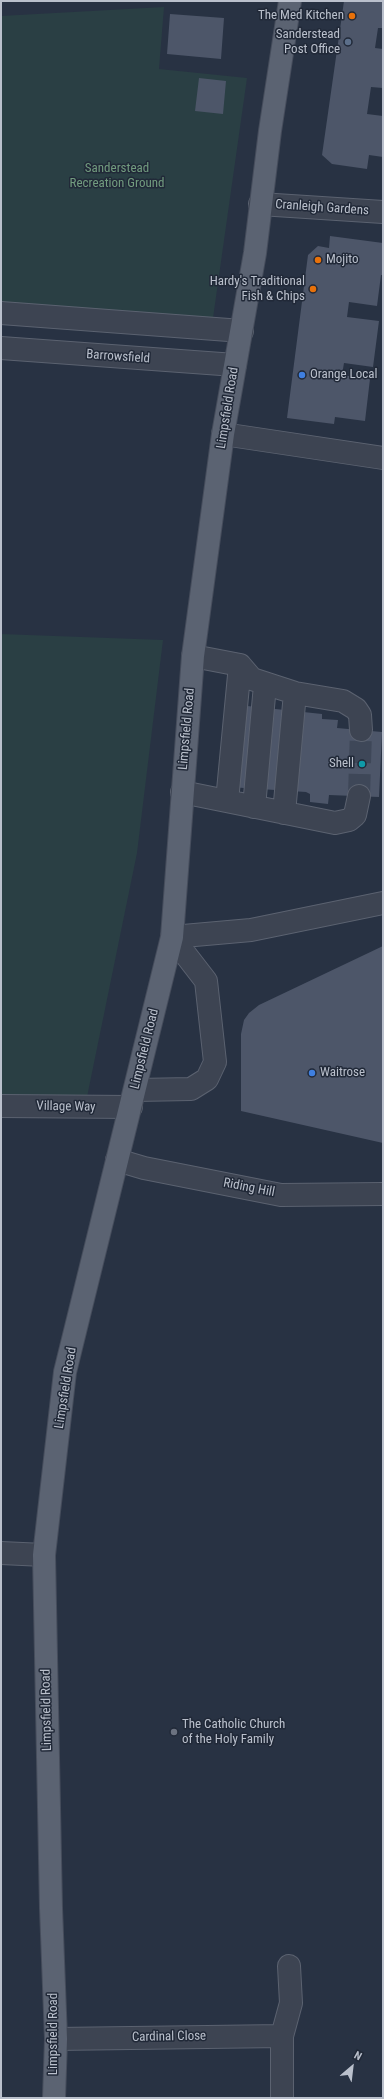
<!DOCTYPE html>
<style>
body{margin:0}
#map{position:relative;width:384px;height:2099px;overflow:hidden;background:#283243;font-family:"Roboto Condensed",sans-serif}
canvas{display:block}
.frame{position:absolute;inset:0;border:2px solid #bac0cc;pointer-events:none}
.north{position:absolute;left:332px;top:2047px;width:40px;height:40px;-webkit-text-stroke:3px #212938;paint-order:stroke;rotate:28deg;font-size:11px;font-weight:700;line-height:16px;text-align:center;color:#bac0cc}
.north::after{content:'';display:block;margin:auto;width:14px;height:18px;background:#bac0cc;clip-path:polygon(50% 0,100% 100%,50% 72%,0 100%)}
</style>
<div id="map">
<canvas width="384" height="2099"></canvas>
<div class="frame"></div>
<div class="north">N</div>
</div>
<script>
const ctx = document.querySelector('canvas').getContext('2d');
ctx.lineJoin = 'round';
function fill(path, color) { ctx.fillStyle = color; ctx.fill(path, 'evenodd'); }
const shape = rows => new Path2D(rows.map(r => 'M' + r).join(''));
function trace(path, color, width, dash) { ctx.strokeStyle = color; ctx.lineWidth = width; ctx.lineCap = dash ? 'butt' : 'round'; ctx.setLineDash(dash || []); ctx.stroke(path); }
function label(font, color, halo, rows, align = 'center') {
  ctx.font = font + ' "Roboto Condensed",sans-serif'; ctx.lineWidth = 3; ctx.setLineDash([]); ctx.textBaseline = 'middle'; ctx.strokeStyle = halo; ctx.fillStyle = color; for (const [text, x, y, turn = 0] of rows) {
    ctx.save(); ctx.translate(x, y); ctx.rotate((+turn || 0) * Math.PI / 180); ctx.textAlign = isNaN(turn) ? turn : align; if (halo) ctx.strokeText(text, 0, 0); ctx.fillText(text, 0, 0); ctx.restore();
  }
}
fill(shape([
 [164,7,159,69,247,78,213,318,1,323,1,16],
 [1,634,163,640,137,853,87,1097,1,1096]
]), '#2a3f44');
fill(shape([
 [344,1,383,1,383,28,378,28,375,48,383,49,383,88,371,87,367,114,383,116,383,157,369,155,367,169,332,164,322,155],
 [170,14,224,18,221,59,167,54],
 [199,78,226,81,223,114,195,111],
 [330,236,383,243,383,275,381,275,377,306,349,302,347,317,379,321,373,367,344,363,342,375,370,379,365,421,335,417,334,424,287,418,308,255,318,246,329,248],
 [238,705,322,714,322,719,338,720,337,728,382,732,379,797,329,795,328,804,310,802,310,794,306,792,229,787],
 [383,946,383,1143,241,1111,241,1034,244,1020,249,1013,259,1005]
]), '#4d5669');
trace(shape([
 [359,796,361,730]
]), '#3e4758', 22, [22, 11]);
const minor = shape([
 [260,204,383,212],
 [1,313,242,331],
 [1,348,235,365],
 [223,434,383,458],
 [193,656,240,665,252,679,295,693,343,701,356,709,360,715,361,730],
 [182,792,335,823,349,820,355,815,359,796],
 [227,801,240,665],
 [254,807,265,685],
 [284,813,295,693],
 [172,937,251,930,383,903],
 [136,1090,191,1089,207,1079,215,1062,206,981,172,937],
 [1,1106,131,1107],
 [117,1160,144,1168,281,1195,383,1194],
 [1,1553,44,1555],
 [56,2039,282,2036],
 [282,2098,282,2036,291,2003,289,1966]
]);
const major = shape([
 [54,2098,56,2039,51,1908,44,1555,65,1372,172,937,193,656,223,434,255,253,270,131,290,1]
]);
trace(minor, '#5b6270', 24);
trace(major, '#464d5c', 24);
trace(minor, '#3d4452', 22);
trace(major, '#5b6372', 22);
for (const [x, y, r, color] of [
 [352,16,4,"#e8710a"],
 [348,42,4,"#5c6f8a"],
 [318,260,4,"#e8710a"],
 [313,289,4,"#e8710a"],
 [302,375,4,"#3f7fe0"],
 [362,764,4,"#0f9aa8"],
 [312,1073,4,"#3f7fe0"],
 [174,1732,4,"#6b7280"]
]) { const dot = new Path2D(); dot.arc(x, y, r, 0, 2 * Math.PI); ctx.fillStyle = color; ctx.fill(dot); trace(dot, '#212938', 1.5); }
label('13px', '#bac0cc', '#212938', [
 ["The Med Kitchen",344,16],
 ["Sanderstead",340,35],
 ["Post Office",340,50],
 ["Mojito",326,260,"left"],
 ["Hardy's Traditional",305,282],
 ["Fish & Chips",305,297],
 ["Orange Local",310,375,"left"],
 ["Shell",354,764],
 ["Waitrose",320,1073,"left"],
 ["The Catholic Church",182,1725,"left"],
 ["of the Holy Family",182,1740,"left"]
], 'right');
label('13px', '#729c7f', '#212938', [
 ["Sanderstead",117,169],
 ["Recreation Ground",117,184]
]);
label('13px', '#bac0cc', '#212938', [
 ["Cranleigh Gardens",322,208,4],
 ["Barrowsfield",118,357,4],
 ["Limpsfield Road",228,408,-81],
 ["Limpsfield Road",187,729,-85],
 ["Limpsfield Road",145,1049,-76],
 ["Village Way",66,1107,1],
 ["Riding Hill",249,1188,11],
 ["Limpsfield Road",66,1388,-81],
 ["Limpsfield Road",47,1710,-91],
 ["Limpsfield Road",54,2034,-90],
 ["Cardinal Close",169,2037,-1]
]);
</script>
